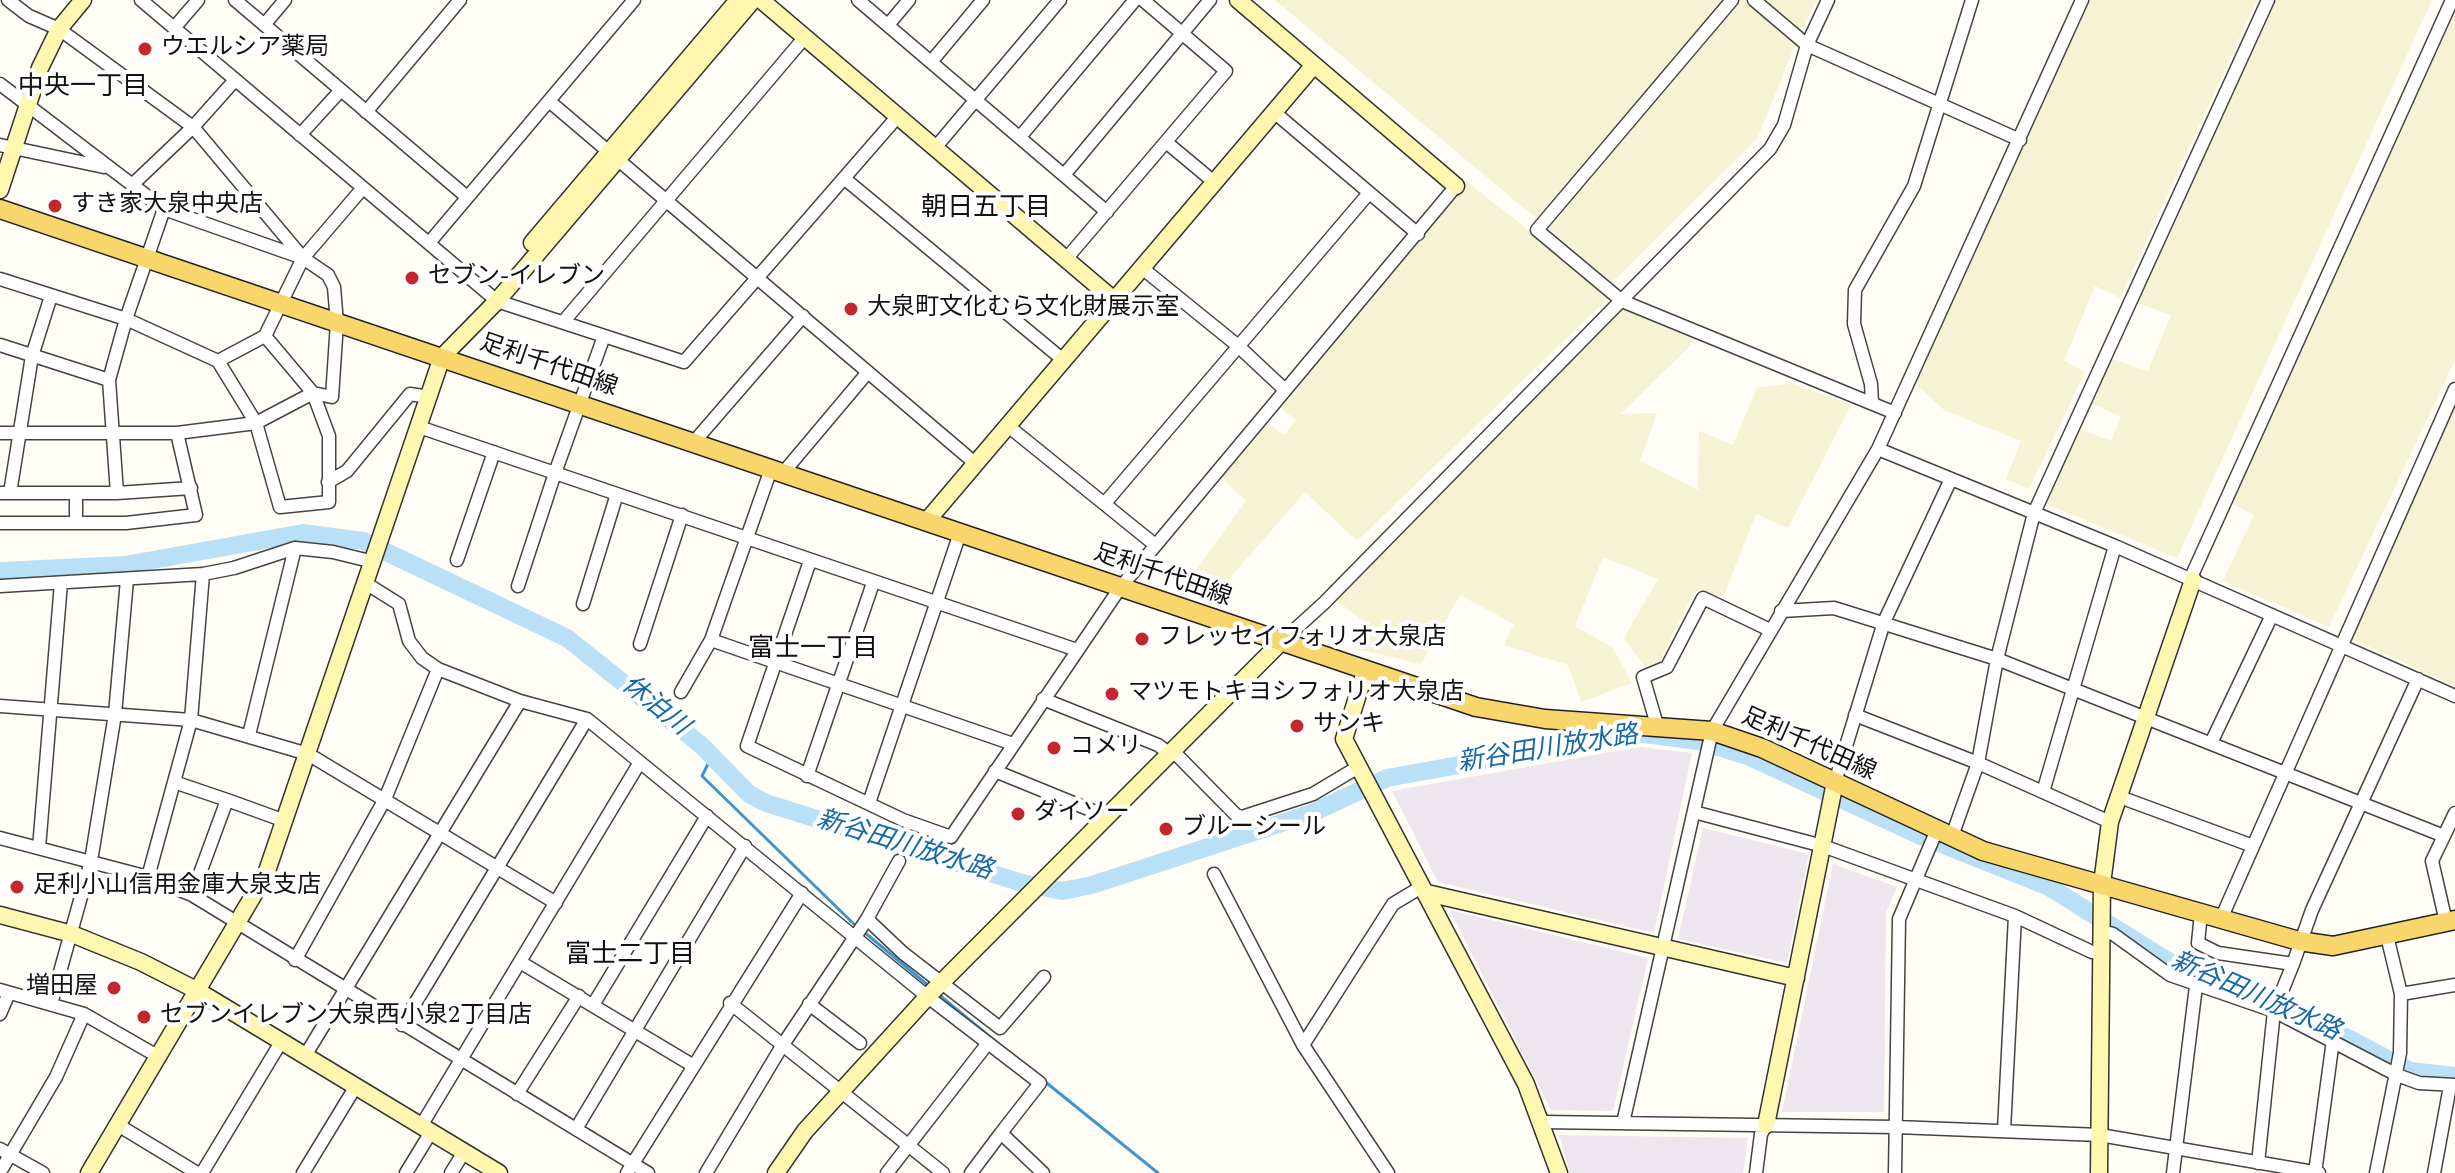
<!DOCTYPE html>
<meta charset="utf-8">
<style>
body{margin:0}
canvas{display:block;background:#fffdf5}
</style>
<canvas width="2455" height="1173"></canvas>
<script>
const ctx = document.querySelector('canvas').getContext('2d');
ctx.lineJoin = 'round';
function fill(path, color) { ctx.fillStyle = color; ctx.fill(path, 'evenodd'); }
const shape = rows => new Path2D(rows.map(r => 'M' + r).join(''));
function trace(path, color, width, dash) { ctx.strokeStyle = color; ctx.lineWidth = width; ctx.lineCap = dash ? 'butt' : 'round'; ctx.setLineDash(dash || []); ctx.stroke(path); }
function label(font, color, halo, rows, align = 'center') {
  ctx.font = font + ' Spectral,"Noto Sans JP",serif'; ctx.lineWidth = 8; ctx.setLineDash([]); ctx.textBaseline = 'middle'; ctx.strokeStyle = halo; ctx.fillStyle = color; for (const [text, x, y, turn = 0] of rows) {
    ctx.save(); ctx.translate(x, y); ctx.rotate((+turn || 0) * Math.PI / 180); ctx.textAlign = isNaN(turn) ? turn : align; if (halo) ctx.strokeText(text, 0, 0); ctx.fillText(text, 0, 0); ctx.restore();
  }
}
fill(shape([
 [1639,747,1692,753,1654,933,1438,882,1392,791],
 [1703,828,1809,854,1787,963,1678,939],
 [1833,864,1897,887,1886,913,1884,1112,1782,1112],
 [1450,910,1648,958,1613,1111,1551,1110],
 [1559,1135,1748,1138,1743,1173,1570,1173]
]), '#eee6ef');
fill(shape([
 [1275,0,1817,0,1800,33,1757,139,1612,282],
 [2085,0,2257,0,2120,298,2095,286,2064,361,2085,372,2029,489,2006,479,2021,441,1944,410,1910,379],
 [2271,0,2432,0,2177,558,2037,500,2074,427,2111,441,2121,417,2087,401,2110,358,2148,371,2171,315,2130,301],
 [2455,0,2455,360,2329,627,2223,581,2254,515,2224,499],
 [1466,181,1611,295,1357,541,1305,492,1218,591,1196,570,1246,501,1217,474,1261,418,1284,435,1296,420,1274,403],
 [1623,306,1699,337,1621,414,1657,413,1640,461,1698,490,1699,431,1733,445,1757,388,1792,383,1851,405,1788,528,1756,514,1723,597,1694,591,1660,661,1645,667,1624,638,1658,579,1603,557,1575,626,1613,648,1632,683,1581,702,1568,665,1504,645,1514,624,1460,595,1421,664,1353,648,1365,622,1333,598],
 [2455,397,2455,686,2345,636]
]), '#f6f3d4');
trace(shape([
 [712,756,702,776,858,928],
 [864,932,929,986],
 [938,994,1006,1050],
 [1043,1080,1158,1173]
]), '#3f96cf', 3);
trace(shape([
 [0,571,125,565,303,533,363,541,567,638,701,745,749,794,766,803,1022,883,1062,891,1092,885,1312,813,1387,778,1636,733,1699,741,1750,757,1921,836,2049,887,2179,968,2283,1004,2410,1071,2455,1076]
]), '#b9e0f7', 18);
const street = shape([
 [8,0,29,16,59,29,193,127,303,258,362,189],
 [141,0,497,301,684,362,898,116],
 [235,0,467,197],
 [858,0,1107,212],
 [1732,0,1537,230,1622,301,1895,413],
 [1754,0,1807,45,2020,140],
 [264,25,285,0],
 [888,25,909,0],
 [174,28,198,0],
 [931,62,983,0],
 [0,84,164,209,126,319,109,380,117,493,0,493],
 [549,101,976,464],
 [366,112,460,0],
 [1274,112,1418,234],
 [300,135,341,90],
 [1020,137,1135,0],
 [1166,142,1214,182],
 [0,145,104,167],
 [935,148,1060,0],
 [1064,175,1210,0],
 [845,179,1062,359],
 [132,185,193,127,235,80],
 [164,209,303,258,265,336,218,361],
 [429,243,634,0],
 [1067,258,1226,71,1143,0],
 [1142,268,1237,345,1284,389],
 [0,279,126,319,218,361,256,423,280,507,329,502,329,436,313,393,256,423,177,433,0,433],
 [564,321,805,37],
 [265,336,313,393,332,397,337,323,334,287,328,275,303,258],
 [0,345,109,380],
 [1872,403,1871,384,1854,324,1855,290,1914,186,1972,0],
 [1008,426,1154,544],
 [419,427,555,473,604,336],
 [694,442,803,316],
 [1878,449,2115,546,2455,696],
 [771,469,711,640,1013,744],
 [783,473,868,372],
 [328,482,347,471,410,394,429,397],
 [10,493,32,356,51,296],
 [117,493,191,488],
 [1105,503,1369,193],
 [0,523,126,523,196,515,177,433],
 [76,523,76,493],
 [457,560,494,452],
 [810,561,747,746,903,820,951,837,1120,588,1456,186],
 [2193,580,2193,573,2452,0],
 [367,584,399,604,409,641,422,658,438,669],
 [0,586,203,574,234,568,295,548,333,552,374,562],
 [518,586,555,473,1077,650],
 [583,604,617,494],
 [1781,611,1834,608,1997,659,2444,836],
 [1280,643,1324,603,1770,149,1784,125,1807,45,1828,0],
 [640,644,682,515],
 [681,692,711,640],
 [1043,699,1158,745,1170,754],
 [0,706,191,720,308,754,556,903],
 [1855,715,1978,763,2110,822],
 [1657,725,1643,677,1667,667,1703,598,1770,630],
 [249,735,295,548],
 [2211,743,2272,615],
 [1173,751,1236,815,1242,817,1313,794,1360,766],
 [995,771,1093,811,1105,820],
 [807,776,873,583],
 [174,782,227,800,192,895],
 [1835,782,1884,622,1951,479],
 [2043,792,2115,546],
 [2117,796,2253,846],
 [227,800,285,821],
 [870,800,960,533],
 [1694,812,1823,846,2015,916,2092,952,2102,953],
 [0,838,148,877,192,895,648,1173],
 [1951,839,1978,763,1997,659,2034,513,2268,0],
 [39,848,61,583],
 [1214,874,1303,1045,1388,1173],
 [148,877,191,720,203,574],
 [2201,913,2198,943,2218,953,2293,964,2312,910,2418,679],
 [867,919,903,953,1000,1028,1044,977],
 [2221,919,2455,389],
 [2446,922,2432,861,2455,813],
 [2102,931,2113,934,2170,975,2274,1011,2397,1075,2419,1083,2455,1085],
 [295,960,385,799,438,669,520,701,587,719,928,997,1040,1083,1001,1133],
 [520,962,692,1065],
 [0,990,84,1014,159,1057],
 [2401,994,2455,985],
 [730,1003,943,1173],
 [51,1004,91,861,115,714,127,580],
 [809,1004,860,1043],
 [593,1005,707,816],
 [0,1014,9,993],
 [402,1025,587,719],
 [1303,1045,1393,904,1423,886],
 [305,1056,520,701],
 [517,1094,579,996],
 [1543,1122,1896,1127,2100,1135,2319,1173],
 [1623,1123,1712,731,1878,449,2082,0],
 [118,1125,197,1173],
 [421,1126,640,762],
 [576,1129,745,846],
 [2004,1130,2015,916],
 [0,1149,43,1173],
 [2258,1163,2274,1011,2293,964],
 [0,1172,56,1077,84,1014],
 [202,1173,281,1042],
 [303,1173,356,1086],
 [406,1173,431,1132],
 [451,1173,464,1152],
 [627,1173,802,893],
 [706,1173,782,1046,867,919,899,861],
 [887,1173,988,1043],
 [971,1173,1001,1133,1043,1173],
 [1756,1173,1761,1134,1766,1125],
 [1895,1173,1899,919,1936,832],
 [2173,1173,2196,986],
 [2315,1173,2333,1040],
 [2376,1173,2400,1053,2401,994,2387,936],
 [2434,1173,2450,1086]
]);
const secondary = shape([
 [761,0,1114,300],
 [1238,0,1456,186],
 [0,190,40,68,59,29,83,0],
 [532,243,738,0],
 [926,522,1314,65],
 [1365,672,1344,739,1526,1084,1559,1173],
 [1427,893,1796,978],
 [0,915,72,934,141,962,198,991,499,1173],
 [1766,1125,1835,782],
 [89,1173,266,874,442,357,497,301,753,0],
 [776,1173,805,1131,929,995,1280,643],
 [2099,1173,2102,884,2110,822,2193,580]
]);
const primary = shape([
 [0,209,1476,707,1545,719,1712,731,1762,748,1983,851,2299,941,2333,946,2455,920]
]);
trace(street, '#444', 15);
trace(secondary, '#333', 19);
trace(primary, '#222', 21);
trace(street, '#fff', 12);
trace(secondary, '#fff6b0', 16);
trace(primary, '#f9d66b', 18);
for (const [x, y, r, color] of [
 [145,49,8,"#c4262e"],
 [55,206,8,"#c4262e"],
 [412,278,8,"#c4262e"],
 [851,309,8,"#c4262e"],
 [1142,639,8,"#c4262e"],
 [1112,694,8,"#c4262e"],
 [1297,726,8,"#c4262e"],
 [1054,748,8,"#c4262e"],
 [1018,814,8,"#c4262e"],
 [1166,829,8,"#c4262e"],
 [17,887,8,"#c4262e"],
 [114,988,8,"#c4262e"],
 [144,1017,8,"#c4262e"]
]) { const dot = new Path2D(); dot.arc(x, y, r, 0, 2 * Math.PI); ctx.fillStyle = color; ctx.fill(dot); trace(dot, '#fff', 3); }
label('24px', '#111', '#fff', [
 ["ウエルシア薬局",161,49],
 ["すき家大泉中央店",71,206],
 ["セブン-イレブン",428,278],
 ["大泉町文化むら文化財展示室",867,309],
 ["フレッセイフォリオ大泉店",1158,639],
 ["マツモトキヨシフォリオ大泉店",1128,694],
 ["サンキ",1313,726],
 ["コメリ",1070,748],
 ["ダイソー",1034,814],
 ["ブルーシール",1182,829],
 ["足利小山信用金庫大泉支店",33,887],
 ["増田屋",98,988,"right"],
 ["セブンイレブン大泉西小泉2丁目店",160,1017]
], 'left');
label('24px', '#111', '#fff', [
 ["足利千代田線",548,367,19],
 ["足利千代田線",1162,577,19],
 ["足利千代田線",1808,746,24]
]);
label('26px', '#111', '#fff', [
 ["中央一丁目",83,89],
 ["朝日五丁目",986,210],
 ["富士一丁目",813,651],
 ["富士二丁目",630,957]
]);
label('italic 26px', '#1768a6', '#fff', [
 ["休泊川",654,707,39],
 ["新谷田川放水路",1548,751,-9],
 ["新谷田川放水路",904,847,17],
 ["新谷田川放水路",2255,998,24]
]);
</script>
